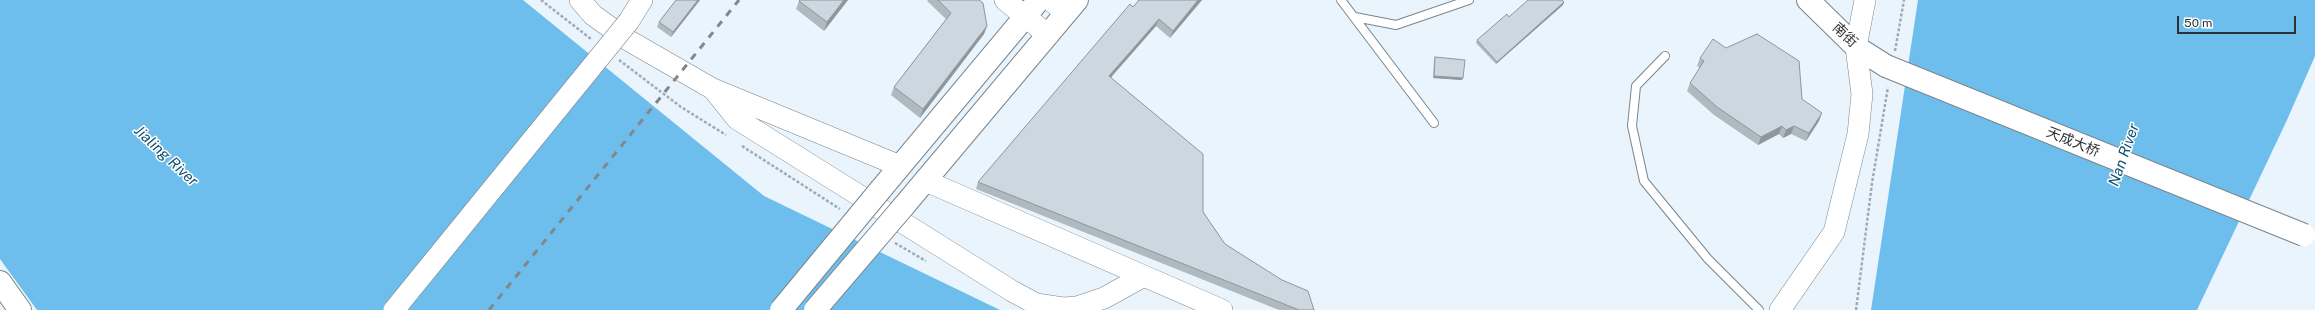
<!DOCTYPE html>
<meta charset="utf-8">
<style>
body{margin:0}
#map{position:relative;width:2315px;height:310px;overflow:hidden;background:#e9f4fc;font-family:"Public Sans",sans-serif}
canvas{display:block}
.scale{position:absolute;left:2177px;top:16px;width:119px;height:18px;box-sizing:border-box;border:2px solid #2d3134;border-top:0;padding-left:5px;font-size:12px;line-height:14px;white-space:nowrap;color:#2d3134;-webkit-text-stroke:3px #fff;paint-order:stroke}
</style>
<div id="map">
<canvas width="2315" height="310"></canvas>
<div class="scale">50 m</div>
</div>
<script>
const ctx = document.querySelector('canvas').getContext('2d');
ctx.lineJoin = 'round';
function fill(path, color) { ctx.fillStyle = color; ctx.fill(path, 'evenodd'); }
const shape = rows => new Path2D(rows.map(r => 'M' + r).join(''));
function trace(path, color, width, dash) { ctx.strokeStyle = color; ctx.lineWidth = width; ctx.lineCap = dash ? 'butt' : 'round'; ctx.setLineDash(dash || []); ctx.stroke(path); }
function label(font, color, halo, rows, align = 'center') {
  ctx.font = font + ' "Public Sans","Noto Sans SC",sans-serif'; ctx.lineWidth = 3; ctx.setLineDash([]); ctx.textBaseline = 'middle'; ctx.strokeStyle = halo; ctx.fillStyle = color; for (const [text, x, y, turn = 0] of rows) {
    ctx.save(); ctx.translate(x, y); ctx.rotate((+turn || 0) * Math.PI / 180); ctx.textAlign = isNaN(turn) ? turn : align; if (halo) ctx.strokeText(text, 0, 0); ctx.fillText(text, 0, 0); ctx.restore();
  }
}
fill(shape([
 [0,0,523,0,764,196,1000,310,37,310,0,259],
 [1918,0,2315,0,2315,56,2287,120,2197,310,1871,310]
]), '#6dbeec');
const service = shape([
 [1341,0,1434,123],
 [1355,17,1396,25,1469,0],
 [1665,56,1636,86,1632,126,1644,181,1708,259,1759,310]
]);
const tertiary = shape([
 [580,0,593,15,626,39,713,89,900,166],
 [1005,0,1048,35],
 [1050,0,1066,13],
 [629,21,642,0],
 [713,89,737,119,1012,291,1036,304,1063,308,1077,307,1104,298,1144,276],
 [926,181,1222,310],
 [1780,310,1834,232,1858,134,1862,94,1856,47,1865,0]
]);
const secondary = shape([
 [1808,0,1856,47,1886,66]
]);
const primary = shape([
 [881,189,1039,0],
 [903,207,1077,0]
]);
const trunk = shape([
 [0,282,20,310]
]);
trace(service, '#7b858c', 10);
trace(tertiary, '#7b858c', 22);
trace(secondary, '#7b858c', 24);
trace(primary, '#7b858c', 24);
trace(trunk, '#7b858c', 24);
trace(shape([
 [541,0,591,39],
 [1895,51,1904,0],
 [619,60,681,107,726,135],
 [742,146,840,209],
 [895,243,926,261],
 [1856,310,1872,183,1888,87]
]), '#a2aab0', 2.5, [3, 2]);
trace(service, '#fff', 8);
trace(tertiary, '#fff', 21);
trace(secondary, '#fff', 22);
trace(primary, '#fff', 22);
trace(trunk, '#fff', 22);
trace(shape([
 [489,310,739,0]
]), '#81888d', 3, [7, 7]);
const tertiaryBridge = shape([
 [394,310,629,21]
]);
const secondaryBridge = shape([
 [1886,66,2304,235]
]);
const primaryBridge = shape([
 [781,310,881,189],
 [815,310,903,207]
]);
trace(tertiaryBridge, '#7b858c', 22, []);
trace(secondaryBridge, '#7b858c', 24, []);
trace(primaryBridge, '#7b858c', 24, []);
trace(tertiaryBridge, '#fff', 21);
trace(secondaryBridge, '#fff', 22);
trace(primaryBridge, '#fff', 22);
fill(shape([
 [676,0,700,0,671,37,657,27,659,22],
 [848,0,824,31,796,9,799,1],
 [928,0,979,0,987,26,984,34,920,118,891,95,894,87,946,19,927,1],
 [1139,0,1202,0,1170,38,1156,26,1111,77,1203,212,1225,244,1314,310,1279,310,976,189,978,182],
 [1564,2,1563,5,1496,64,1476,43,1477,40,1509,17],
 [1435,57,1462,80,1433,78,1434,60],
 [1700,58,1802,99,1819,121,1806,141,1791,134,1783,138,1779,134,1758,145,1714,115,1687,91,1690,83,1700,68,1697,66]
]), '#afb9c0');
fill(shape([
 [698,0,700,0,671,37,673,32],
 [844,0,848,0,824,31,827,22],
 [1198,0,1202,0,1170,38,1173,31],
 [1564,2,1563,5,1496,64,1497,62],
 [1159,19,1156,26,1106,83,1109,76],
 [987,26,984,34,920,118,923,109],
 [1434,76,1463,78,1462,80,1433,78],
 [1822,113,1819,121,1806,141,1809,133],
 [1782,126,1779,134,1758,145,1761,137],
 [1794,126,1791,134,1783,138,1786,130]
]), '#8f969c');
const building = shape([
 [676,0,698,0,673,32,659,22,676,0],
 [800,0,844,0,827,22,799,1,800,0],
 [938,0,979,0,983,3,987,26,923,109,894,87,951,13,938,0],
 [1139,0,1198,0,1173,31,1159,19,1109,76,1203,154,1203,212,1225,244,1282,280,1308,291,1314,310,1299,310,978,182,1130,4,1133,7,1139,0],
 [1528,0,1562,0,1564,2,1497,62,1477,40,1507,14,1509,17,1528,0],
 [1757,34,1799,61,1802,99,1822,113,1809,133,1794,126,1786,130,1782,126,1761,137,1717,107,1690,83,1704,61,1700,58,1713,39,1726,48,1757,34],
 [1435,57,1465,60,1463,78,1434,76,1435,57]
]);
fill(building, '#ccd7df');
trace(building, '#8f969c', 1);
label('14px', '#2d3134', '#fff', [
 ["南街",1845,35,43],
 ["天成大桥",2073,142,22]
]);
label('italic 15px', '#0e4f6f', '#fff', [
 ["Nan River",2124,155,-71],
 ["Jialing River",166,156,43]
]);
</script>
